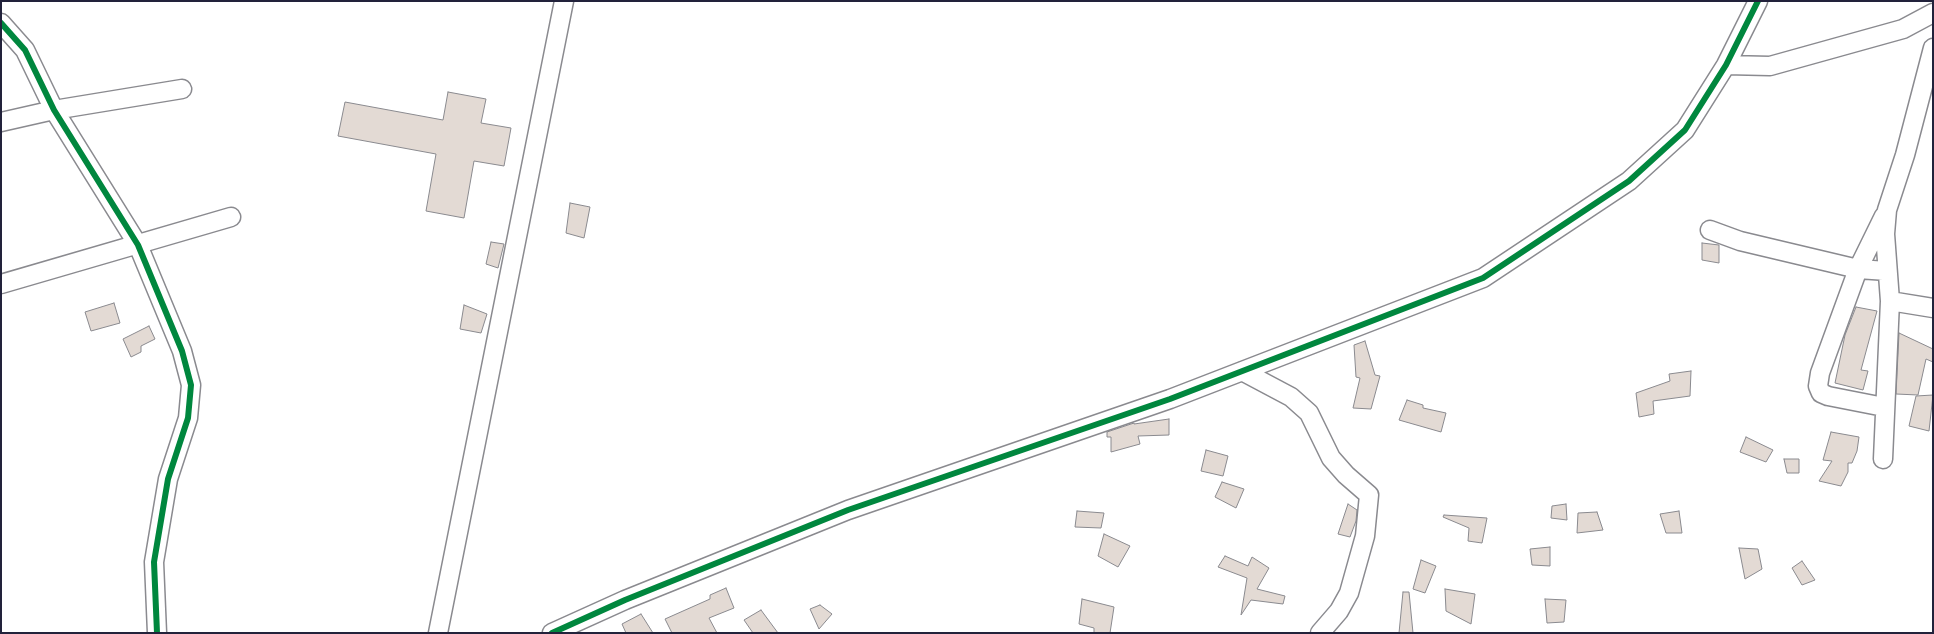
<!DOCTYPE html>
<style>
body{margin:0}
#map{position:relative;width:1934px;height:634px;overflow:hidden;background:#fff;font-family:"Shantell Sans",sans-serif}
canvas{display:block}
.frame{position:absolute;inset:0;border:2px solid #22223b;pointer-events:none}
</style>
<div id="map">
<canvas width="1934" height="634"></canvas>
<div class="frame"></div>
</div>
<script>
const ctx = document.querySelector('canvas').getContext('2d');
ctx.lineJoin = 'round';
function fill(path, color) { ctx.fillStyle = color; ctx.fill(path, 'evenodd'); }
const shape = rows => new Path2D(rows.map(r => 'M' + r).join(''));
function trace(path, color, width, dash) { ctx.strokeStyle = color; ctx.lineWidth = width; ctx.lineCap = dash ? 'butt' : 'round'; ctx.setLineDash(dash || []); ctx.stroke(path); }
const building = shape([
 [448,92,486,99,481,123,511,128,504,166,474,161,464,218,426,211,436,154,338,136,345,102,443,120,448,92],
 [570,203,590,207,584,238,566,233,570,203],
 [491,242,504,244,498,268,486,264,491,242],
 [1702,243,1719,245,1719,263,1702,260,1702,243],
 [114,303,120,323,91,331,85,312,114,303],
 [464,305,487,314,481,333,460,329,464,305],
 [1856,307,1877,311,1861,370,1868,371,1863,390,1835,383,1845,335,1856,307],
 [149,326,155,339,141,346,141,352,131,357,123,339,149,326],
 [1899,333,1933,349,1933,362,1926,359,1918,395,1896,394,1899,333],
 [1365,341,1375,375,1380,376,1371,409,1353,408,1360,378,1356,377,1354,345,1365,341],
 [1691,371,1690,396,1653,401,1654,414,1639,417,1636,393,1670,381,1669,374,1691,371],
 [1933,395,1929,431,1909,426,1916,396,1933,395],
 [1407,400,1423,405,1423,408,1446,413,1441,432,1399,420,1407,400],
 [1169,419,1169,435,1138,436,1140,444,1111,452,1111,437,1107,437,1107,432,1134,423,1134,424,1169,419],
 [1831,432,1859,437,1857,451,1852,463,1848,463,1848,472,1841,486,1819,481,1832,461,1823,460,1831,432],
 [1746,437,1773,450,1766,462,1740,452,1746,437],
 [1206,450,1228,456,1223,476,1201,471,1206,450],
 [1784,459,1799,459,1799,473,1787,473,1784,459],
 [1222,482,1244,489,1236,508,1215,497,1222,482],
 [1348,504,1357,510,1356,521,1350,537,1338,534,1348,504],
 [1566,504,1567,520,1551,518,1552,506,1566,504],
 [1077,511,1104,513,1101,528,1075,527,1077,511],
 [1679,511,1682,533,1666,533,1660,514,1679,511],
 [1597,512,1603,530,1577,533,1578,513,1597,512],
 [1444,515,1487,518,1482,543,1468,541,1469,528,1443,517,1444,515],
 [1104,534,1130,546,1118,567,1098,556,1104,534],
 [1550,547,1550,566,1532,565,1530,549,1550,547],
 [1739,548,1758,549,1762,569,1745,579,1739,548],
 [1225,556,1248,566,1252,557,1269,568,1257,589,1285,596,1283,604,1251,600,1241,615,1247,578,1218,567,1225,556],
 [1421,560,1436,566,1425,593,1413,589,1421,560],
 [1802,561,1815,580,1802,585,1792,568,1802,561],
 [726,588,734,608,709,618,717,633,672,633,665,619,710,599,710,595,726,588],
 [1445,589,1475,594,1471,624,1446,611,1445,589],
 [1403,592,1409,592,1413,633,1399,633,1403,592],
 [1082,599,1114,607,1110,633,1094,633,1094,628,1079,624,1082,599],
 [1545,599,1566,600,1564,622,1547,623,1545,599],
 [820,605,832,614,819,629,810,609,820,605],
 [761,610,778,633,753,633,744,620,761,610],
 [641,614,653,633,626,633,622,624,641,614]
]);
fill(building, '#e3dad4');
trace(building, '#8a8a8f', 1);
const minor = shape([
 [1,23,25,50,54,110,138,245,182,351,191,385,188,418,168,479,154,562,157,633],
 [1726,65,1770,66,1903,29,1933,13],
 [1,122,54,110,182,89],
 [1710,230,1740,241,1858,269,1887,271],
 [1,284,231,217],
 [1890,301,1933,308],
 [1242,371,1291,397,1309,413,1331,458,1346,475,1369,495,1365,536,1349,593,1339,611,1320,633],
 [1884,407,1828,396,1821,393,1818,386,1820,373,1858,269,1884,216],
 [1883,459,1890,301,1885,234,1887,210,1905,155,1933,48],
 [438,633,564,1],
 [552,633,625,600,848,510,1170,399,1483,278,1629,181,1685,130,1726,65,1758,1]
]);
trace(minor, '#8a8a8f', 21);
trace(minor, '#fff', 18);
trace(shape([
 [1,23,25,50,54,110,138,245,182,351,191,385,188,418,168,479,154,562,157,633],
 [552,633,625,600,848,510,1170,399,1483,278,1629,181,1685,130,1726,65,1758,1]
]), '#00873e', 6);
</script>
